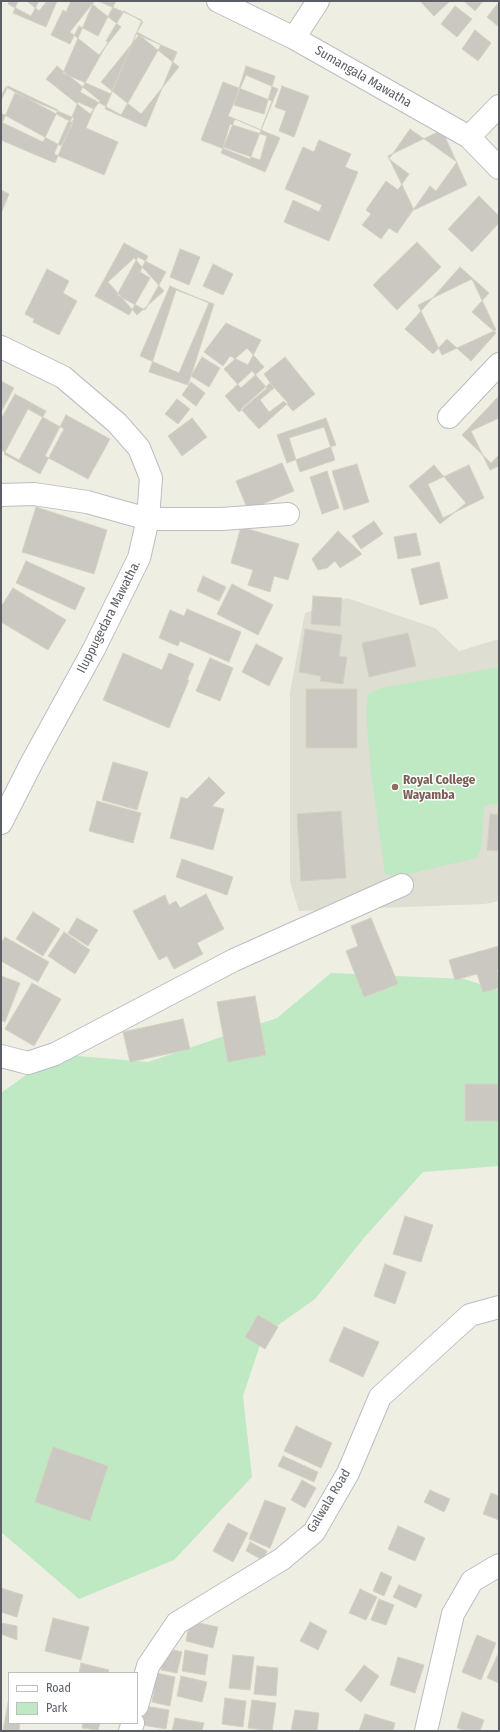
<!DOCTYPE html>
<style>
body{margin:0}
#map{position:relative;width:500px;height:1732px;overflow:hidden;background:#efeee3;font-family:"Fira Sans Condensed",sans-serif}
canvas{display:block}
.frame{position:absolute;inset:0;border:2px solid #5b5f65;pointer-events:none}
.legend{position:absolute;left:8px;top:1672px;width:130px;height:52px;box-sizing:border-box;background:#fff;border:1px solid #bdbfc1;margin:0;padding:5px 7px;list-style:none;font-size:12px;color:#5b5f65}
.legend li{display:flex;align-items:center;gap:8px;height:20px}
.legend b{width:20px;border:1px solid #bdbfc1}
</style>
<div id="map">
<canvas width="500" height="1732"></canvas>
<div class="frame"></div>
<ul class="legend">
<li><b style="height:5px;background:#fff"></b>Road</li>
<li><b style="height:11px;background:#bee9c3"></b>Park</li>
</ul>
</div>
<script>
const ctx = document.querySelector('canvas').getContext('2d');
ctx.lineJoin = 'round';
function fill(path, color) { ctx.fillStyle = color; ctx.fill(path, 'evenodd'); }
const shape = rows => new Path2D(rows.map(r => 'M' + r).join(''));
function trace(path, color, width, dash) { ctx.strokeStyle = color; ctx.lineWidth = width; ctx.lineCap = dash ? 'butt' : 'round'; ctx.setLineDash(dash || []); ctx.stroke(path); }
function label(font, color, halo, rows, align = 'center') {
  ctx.font = font + ' "Fira Sans Condensed",sans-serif'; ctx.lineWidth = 3; ctx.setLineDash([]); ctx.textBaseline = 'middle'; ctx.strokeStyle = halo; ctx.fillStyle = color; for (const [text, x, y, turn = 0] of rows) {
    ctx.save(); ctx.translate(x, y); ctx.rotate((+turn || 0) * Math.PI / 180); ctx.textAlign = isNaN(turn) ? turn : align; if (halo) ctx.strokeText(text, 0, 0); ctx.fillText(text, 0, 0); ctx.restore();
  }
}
fill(shape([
 [347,598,435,628,459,651,499,639,499,901,485,904,299,911,290,882,290,692,305,613]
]), '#dfded2');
fill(shape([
 [499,667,499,805,489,804,484,807,481,849,477,858,395,877,385,874,371,773,366,713,368,694,381,688],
 [331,973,464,979,499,990,499,1166,423,1172,363,1239,315,1299,263,1336,243,1396,252,1477,174,1560,79,1599,1,1532,1,1093,55,1054,148,1062,277,1018]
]), '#bee9c3');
const building = shape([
 [9,1,39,1,31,16,8,4,9,1],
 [18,1,57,1,46,27,13,13,18,1],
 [27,1,47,1,39,11,27,1],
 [71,1,116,1,98,36,79,26,70,44,51,35,63,10,66,12,71,1],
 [94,1,98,1,142,20,111,94,63,73,94,1],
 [420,1,450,1,434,16,420,1],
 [464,1,483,1,475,11,464,1],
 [499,2,499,27,487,17,499,2],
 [92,4,121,27,99,55,70,32,92,4],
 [455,6,472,19,457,37,441,24,455,6],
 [124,11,143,22,137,32,161,45,121,115,80,92,108,42,106,41,124,11],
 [475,30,491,43,478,61,462,49,475,30],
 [136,34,177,52,146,127,105,109,136,34],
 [139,35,179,67,141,114,101,82,139,35],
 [57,66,100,101,90,114,46,79,57,66],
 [246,66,275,76,264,114,234,105,246,66],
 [246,75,278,89,261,130,228,116,246,75],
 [223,82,272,101,250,159,201,140,223,82],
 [8,86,58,110,43,142,1,122,1,100,8,86],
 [282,86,309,96,294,137,279,131,286,111,275,107,282,86],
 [6,87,73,123,61,146,1,113,1,96,6,87],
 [15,93,74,118,55,163,1,140,1,126,15,93],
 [78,102,94,109,86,128,118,142,104,175,54,154,68,122,70,122,78,102],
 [235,119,280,138,265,172,221,153,235,119],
 [230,124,267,136,260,160,223,147,230,124],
 [410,129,457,162,436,191,430,186,397,233,389,228,381,239,362,225,371,214,366,210,386,181,398,190,409,174,389,159,410,129],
 [442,130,467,185,414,210,388,156,442,130],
 [319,140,351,154,345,167,358,172,329,241,284,222,293,200,319,212,322,205,285,189,303,147,314,152,319,140],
 [1,190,9,194,1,213,1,190],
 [479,196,499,216,499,223,472,252,448,229,479,196],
 [417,242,441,267,397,310,373,285,417,242],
 [124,243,148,256,140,272,150,278,129,315,95,296,124,243],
 [180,249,200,257,189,285,170,277,180,249],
 [138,257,166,272,145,310,117,295,138,257],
 [134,258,164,291,137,315,108,282,134,258],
 [213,264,233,274,223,295,203,286,213,264],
 [460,267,489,293,472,312,496,333,471,361,447,339,433,354,405,329,460,267],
 [47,269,69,281,63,293,77,301,59,335,33,322,34,319,25,314,47,269],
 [472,279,496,330,442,355,418,305,472,279],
 [170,286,209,303,179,373,140,356,170,286],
 [176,290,214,304,188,385,149,372,176,290],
 [226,323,261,340,248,365,230,356,223,366,204,352,226,323],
 [247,348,264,367,241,388,224,369,247,348],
 [202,357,220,368,209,387,191,376,202,357],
 [285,357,315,394,293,411,284,401,269,412,260,400,274,388,264,374,285,357],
 [252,371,267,388,239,412,225,396,252,371],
 [1,381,14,388,1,412,1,381],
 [191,382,205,393,196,406,182,395,191,382],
 [270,383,288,403,259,429,241,409,270,383],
 [15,394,46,411,19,460,1,450,1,419,15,394],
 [499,396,499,455,491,463,462,435,499,396],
 [177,399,190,409,178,424,165,414,177,399],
 [28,409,64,429,40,474,4,454,28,409],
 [66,415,110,439,88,479,45,456,66,415],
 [192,418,207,437,182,456,168,436,192,418],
 [326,418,336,445,287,463,277,435,326,418],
 [499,418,499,466,490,470,471,431,499,418],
 [324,427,335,460,300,472,289,438,324,427],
 [282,463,294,491,248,510,236,481,282,463],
 [357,464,369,502,344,510,332,471,357,464],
 [434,465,466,503,440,524,409,486,434,465],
 [469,465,484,498,443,518,428,484,469,465],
 [327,471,339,508,322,514,310,477,327,471],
 [36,507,107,530,94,574,22,552,36,507],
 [374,521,383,534,361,549,352,536,374,521],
 [241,527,299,544,288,580,274,576,270,592,248,585,253,570,231,563,241,527],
 [338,531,362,554,340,568,335,561,327,568,318,570,312,559,338,531],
 [416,533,421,555,398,559,394,537,416,533],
 [26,561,85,588,75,610,16,583,26,561],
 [439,562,448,598,420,605,411,569,439,562],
 [203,576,226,587,219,601,197,591,203,576],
 [232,584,273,605,258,635,217,614,232,584],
 [13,588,66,620,48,650,1,622,1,607,13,588],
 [313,596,342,598,340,626,311,624,313,596],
 [187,609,241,632,229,662,180,641,178,646,159,638,170,610,184,616,187,609],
 [305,629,342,635,339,656,347,657,343,684,320,681,321,676,299,672,305,629],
 [408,633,416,666,369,677,362,643,408,633],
 [256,644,283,658,269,686,242,672,256,644],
 [123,653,162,670,169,653,194,664,187,680,189,680,169,728,103,700,123,653],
 [210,658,233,668,220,701,196,691,210,658],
 [306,689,357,689,357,748,306,748,306,689],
 [113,762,148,772,137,810,102,800,113,762],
 [209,777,225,793,212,806,224,809,213,850,170,838,181,797,187,799,209,777],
 [97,801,141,813,133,843,89,831,97,801],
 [341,811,346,878,301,881,297,814,341,811],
 [490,814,499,815,499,851,487,850,490,814],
 [182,859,233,877,227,895,176,877,182,859],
 [206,894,224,929,197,943,203,954,174,969,167,956,159,960,133,911,165,895,169,905,176,901,180,908,206,894],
 [33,912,60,929,43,956,16,939,33,912],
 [77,918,98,930,88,946,68,933,77,918],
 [371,918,398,984,364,997,346,951,358,946,351,926,371,918],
 [64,932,90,950,75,974,48,956,64,932],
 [5,937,49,962,38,982,1,961,1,943,5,937],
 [499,946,499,969,497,970,499,988,483,992,477,974,455,980,449,960,499,946],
 [1,976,20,983,5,1022,1,1020,1,976],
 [32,983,61,999,34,1046,5,1029,32,983],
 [255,996,266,1055,228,1062,217,1002,255,996],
 [183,1019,190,1049,130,1062,123,1032,183,1019],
 [465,1084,498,1084,498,1121,465,1121,465,1084],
 [405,1216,433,1225,421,1262,393,1254,405,1216],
 [385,1264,406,1272,395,1304,374,1296,385,1264],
 [258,1315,278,1327,265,1349,245,1337,258,1315],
 [344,1327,379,1342,363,1377,329,1361,344,1327],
 [296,1426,332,1443,321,1468,284,1451,296,1426],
 [53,1447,108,1466,90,1521,35,1502,53,1447],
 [283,1456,318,1472,314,1482,278,1466,283,1456],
 [302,1480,316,1488,305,1508,291,1500,302,1480],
 [430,1490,450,1499,444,1512,424,1502,430,1490],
 [491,1493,499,1496,499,1520,483,1514,491,1493],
 [265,1500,286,1508,270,1548,249,1539,265,1500],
 [228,1523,248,1533,233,1562,213,1551,228,1523],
 [398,1526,425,1538,415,1561,388,1549,398,1526],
 [250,1542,267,1551,263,1560,246,1551,250,1542],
 [381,1572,392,1577,384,1596,373,1591,381,1572],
 [399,1585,422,1595,416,1608,393,1597,399,1585],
 [1,1588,23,1595,17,1617,1,1612,1,1588],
 [360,1589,377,1597,366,1620,349,1613,360,1589],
 [379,1599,394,1605,386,1625,371,1620,379,1599],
 [53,1618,89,1627,81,1660,45,1651,53,1618],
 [190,1621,218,1627,213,1648,186,1641,190,1621],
 [310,1622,327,1631,318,1650,300,1641,310,1622],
 [1,1623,17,1626,17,1640,1,1634,1,1623],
 [477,1635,496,1643,481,1680,462,1672,477,1635],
 [166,1648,182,1652,177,1673,161,1670,166,1648],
 [185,1650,208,1655,205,1675,182,1671,185,1650],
 [499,1652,499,1683,487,1678,499,1652],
 [233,1655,254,1657,250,1690,229,1688,233,1655],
 [398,1657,424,1665,415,1693,390,1685,398,1657],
 [81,1663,109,1670,108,1673,79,1673,81,1663],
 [364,1665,379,1676,361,1702,345,1690,364,1665],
 [257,1666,278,1668,276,1696,254,1694,257,1666],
 [157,1673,175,1677,170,1706,152,1702,157,1673],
 [181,1676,207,1682,202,1702,177,1696,181,1676],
 [9,1697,9,1723,20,1723,19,1731,3,1731,9,1697],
 [225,1698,246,1701,243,1727,222,1724,225,1698],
 [252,1700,276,1703,272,1731,248,1728,252,1700],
 [145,1706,169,1710,166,1729,142,1725,145,1706],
 [295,1710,319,1713,317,1731,291,1731,295,1710],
 [462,1712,484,1720,480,1731,466,1731,457,1728,462,1712],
 [365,1714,395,1723,393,1731,359,1731,365,1714],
 [175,1718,204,1723,202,1731,172,1731,175,1718],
 [83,1723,100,1723,98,1730,82,1728,83,1723]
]);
fill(building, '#cac8c0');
trace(building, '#d5d1c1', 1);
const minor = shape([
 [218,1,294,38,469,137,499,168],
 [294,38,318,1],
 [469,137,499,106],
 [1,347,63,377,117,423,139,448,151,478,148,519,139,558,94,649,32,762,1,823],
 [449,417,499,364],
 [1,495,34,494,87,502,148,519,222,519,288,514],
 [1,1056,28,1063,55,1054,234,960,402,885],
 [137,1706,148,1666,177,1623,282,1559,314,1532,348,1473,380,1397,470,1315,499,1307],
 [130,1731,133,1723],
 [426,1731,453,1614,472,1581,499,1565]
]);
trace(minor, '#bbbdc3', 24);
trace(minor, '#fff', 22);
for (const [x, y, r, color] of [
 [395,787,4,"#8d6e63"]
]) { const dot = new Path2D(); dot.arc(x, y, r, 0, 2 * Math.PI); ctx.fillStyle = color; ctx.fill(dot); trace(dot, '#fff', 1.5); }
label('13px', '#5b5f65', '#fff', [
 ["Sumangala Mawatha",363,77,30],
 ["Iluppugedara Mawatha.",109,617,-63],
 ["Galwala Road",329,1501,-59]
]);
label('bold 13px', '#785e54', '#fff', [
 ["Royal College",403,780],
 ["Wayamba",403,795]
], 'left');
</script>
